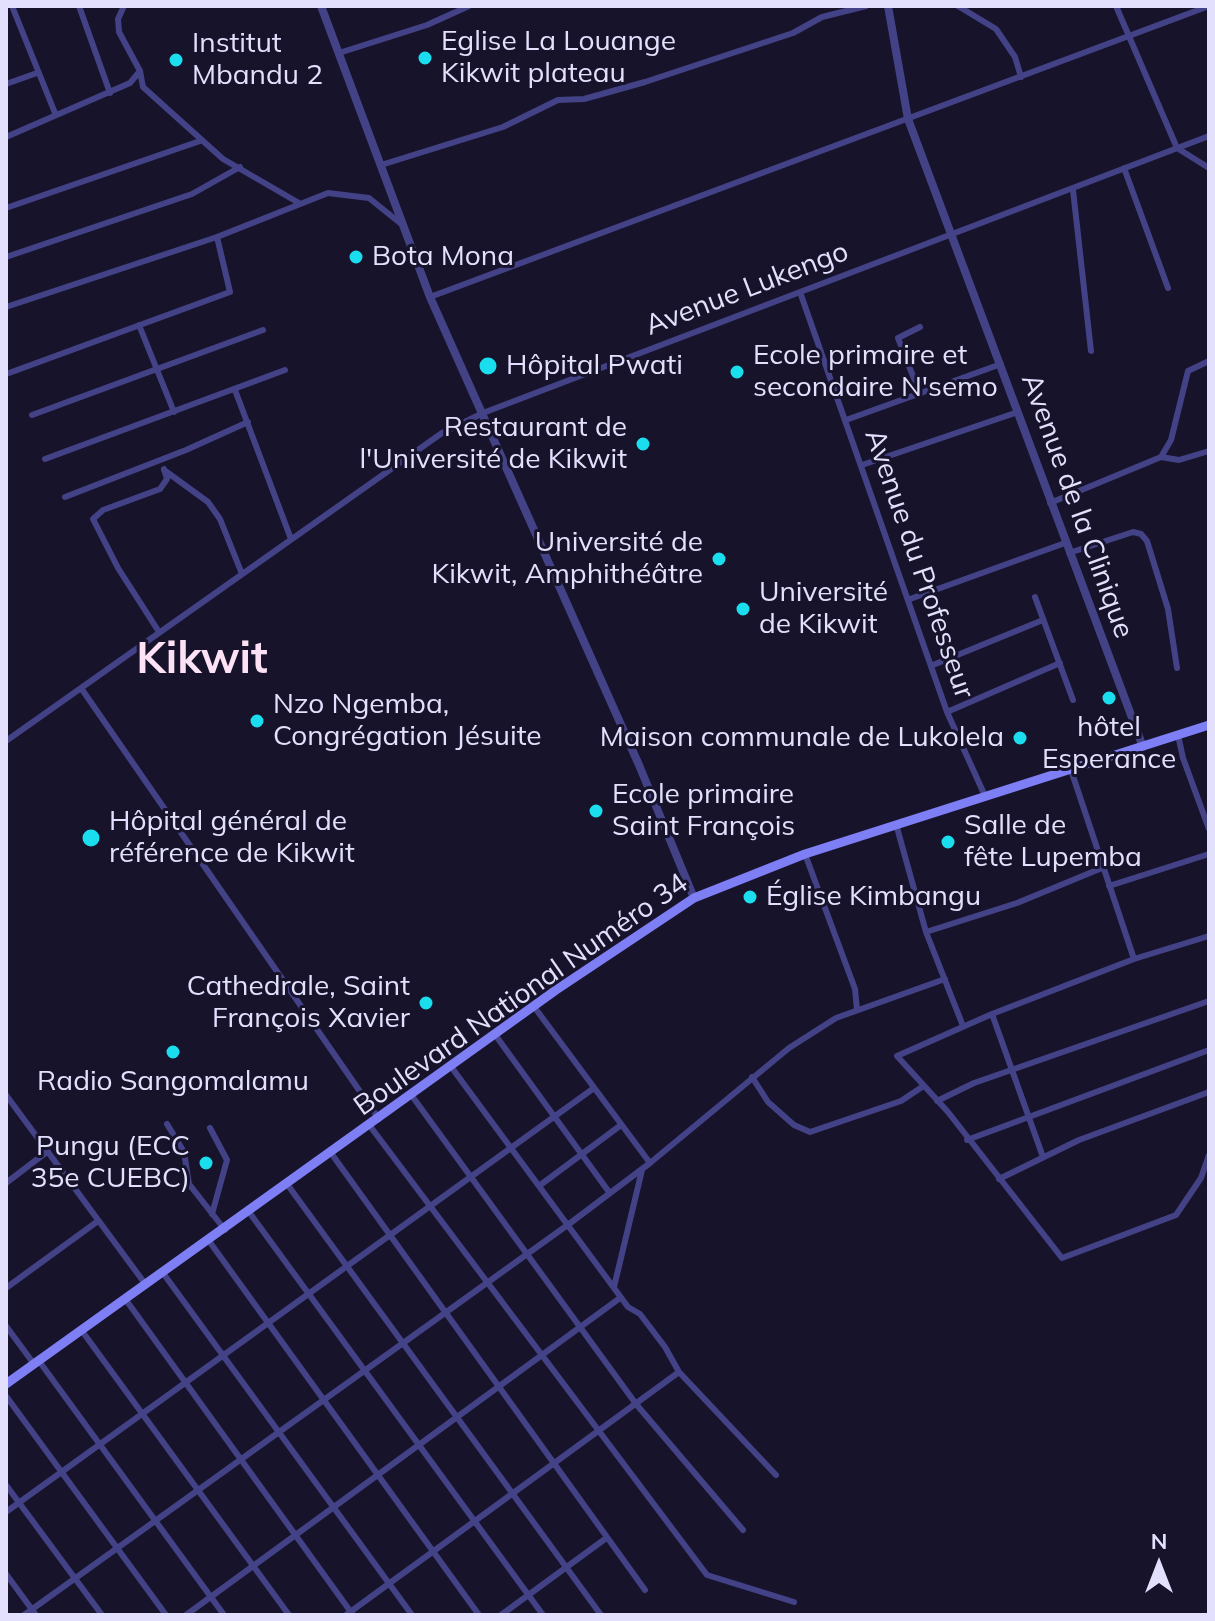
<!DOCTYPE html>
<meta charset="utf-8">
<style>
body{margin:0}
#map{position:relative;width:1215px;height:1621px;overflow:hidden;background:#17132b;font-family:Mulish,sans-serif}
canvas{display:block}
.frame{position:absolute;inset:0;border:8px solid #e2e0fd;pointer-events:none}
.north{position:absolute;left:1119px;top:1525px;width:80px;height:80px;-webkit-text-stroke:6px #17132b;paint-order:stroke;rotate:0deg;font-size:22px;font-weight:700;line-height:32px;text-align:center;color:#e2e0fd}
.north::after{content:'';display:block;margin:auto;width:28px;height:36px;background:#e2e0fd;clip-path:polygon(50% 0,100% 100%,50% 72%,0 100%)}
</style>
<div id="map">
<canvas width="1215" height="1621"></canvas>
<div class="frame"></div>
<div class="north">N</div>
</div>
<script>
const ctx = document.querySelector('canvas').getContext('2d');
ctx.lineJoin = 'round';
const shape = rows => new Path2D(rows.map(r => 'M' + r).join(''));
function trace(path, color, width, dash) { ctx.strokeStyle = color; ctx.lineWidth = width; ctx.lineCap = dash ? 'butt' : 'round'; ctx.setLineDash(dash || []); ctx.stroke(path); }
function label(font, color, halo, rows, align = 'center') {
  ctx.font = font + ' Mulish,sans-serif'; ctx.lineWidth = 6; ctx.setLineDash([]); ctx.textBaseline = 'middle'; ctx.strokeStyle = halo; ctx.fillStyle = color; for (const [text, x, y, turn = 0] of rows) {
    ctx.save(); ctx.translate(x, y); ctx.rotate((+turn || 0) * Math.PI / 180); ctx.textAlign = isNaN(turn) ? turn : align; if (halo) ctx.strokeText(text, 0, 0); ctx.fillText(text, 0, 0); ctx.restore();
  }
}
trace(shape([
 [12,6,55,113],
 [79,6,110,93],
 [124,6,118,19,119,32,140,71,143,87,223,159,299,203],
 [958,6,996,29,1015,57,1021,77],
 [1116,6,1177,148,1209,168],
 [339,53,427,25,469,6],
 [6,84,37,73],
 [6,137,130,83,140,71],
 [381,165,503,127,558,100,584,99,645,82,793,33,822,17,866,6],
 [1124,168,1168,288],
 [1073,190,1091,351],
 [6,208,200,141],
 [6,257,192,194,240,167],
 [800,292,947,712,985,796],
 [430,297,1209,6],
 [6,307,217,237,328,193,369,198,400,223],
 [139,325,174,412],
 [9,373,230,292,217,237],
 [235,390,291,539],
 [920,394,898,338,920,327],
 [32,415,263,330],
 [846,420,1001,364],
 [1161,457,1171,440,1188,371,1209,361],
 [45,459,285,370],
 [862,465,1018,412],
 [164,470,208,502,220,519,242,574],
 [65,497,186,450,248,422],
 [1050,503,1161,457,1179,460,1209,451],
 [1069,553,1133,532,1141,534,1147,541,1168,609,1177,668],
 [1035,597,1073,700],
 [910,599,1065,543],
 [159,632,118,568,93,519,103,510,160,489,167,479,164,469],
 [933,665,1043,620],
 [81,688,379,1119],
 [947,712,1060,663],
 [1178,735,1183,758,1209,829],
 [6,741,442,433,483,413,1209,136],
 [1071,770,1134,959],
 [896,824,926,932,963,1026],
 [805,854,855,989,857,1010],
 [1109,886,1209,854],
 [926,932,1017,903,1102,868],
 [1209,936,1134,959,992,1014,897,1056,948,1112,1062,1258,1176,1215,1201,1178,1209,1155],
 [535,1008,650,1163],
 [992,1014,1043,1157],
 [496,1036,609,1192],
 [452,1068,628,1307,640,1314,665,1347,679,1372,776,1475],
 [752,1077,768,1102,794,1125,810,1132,901,1101,922,1087],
 [6,1095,146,1285],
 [412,1096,636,1404,743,1530],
 [937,1101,974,1083,1209,1001],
 [167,1124,184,1152,189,1184,225,1230],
 [370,1126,707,1575,794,1602],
 [210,1128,227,1160,212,1214],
 [967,1140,1209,1050],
 [331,1153,645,1590],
 [999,1179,1079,1140,1209,1092],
 [6,1183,48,1151],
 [287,1184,601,1615],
 [539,1186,621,1125],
 [249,1212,543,1615],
 [209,1241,479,1615],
 [163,1273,412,1615],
 [614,1287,642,1170],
 [6,1288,98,1221],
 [126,1300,353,1615],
 [6,1326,34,1364],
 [82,1331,289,1615],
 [39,1361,224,1615],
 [6,1396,166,1615],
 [6,1485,102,1615],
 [6,1512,594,1088],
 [6,1574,36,1615],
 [24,1615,569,1224,650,1163,789,1048,836,1018,945,979],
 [186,1615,620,1298],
 [346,1615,679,1372],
 [501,1615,605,1539]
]), '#434286', 6);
trace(shape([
 [321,6,430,297,639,765,694,898],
 [888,6,908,119,1143,747]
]), '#434286', 8);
trace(shape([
 [6,1384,556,990,694,898,805,854,1209,725]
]), '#7e7ef5', 9);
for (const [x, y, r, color] of [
 [425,58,8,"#1adeee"],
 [176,60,8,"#1adeee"],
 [356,257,8,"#1adeee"],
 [488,366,10,"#1adeee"],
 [737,372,8,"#1adeee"],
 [643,444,8,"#1adeee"],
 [719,559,8,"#1adeee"],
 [743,609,8,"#1adeee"],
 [1109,698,8,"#1adeee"],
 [257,721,8,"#1adeee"],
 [1020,738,8,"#1adeee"],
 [596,811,8,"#1adeee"],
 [91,838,10,"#1adeee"],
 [948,842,8,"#1adeee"],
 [750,897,8,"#1adeee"],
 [426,1003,8,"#1adeee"],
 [173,1052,8,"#1adeee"],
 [206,1163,8,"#1adeee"]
]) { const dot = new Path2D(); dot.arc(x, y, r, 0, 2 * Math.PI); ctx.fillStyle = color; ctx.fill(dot); trace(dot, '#17132b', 3); }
label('28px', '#e2e0fd', '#17132b', [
 ["Eglise La Louange",441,42],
 ["Kikwit plateau",441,74],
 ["Institut",192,44],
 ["Mbandu 2",192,76],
 ["Bota Mona",372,257],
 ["Ecole primaire et",753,356],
 ["secondaire N'semo",753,388],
 ["Hôpital Pwati",506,366],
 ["Restaurant de",627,428,"right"],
 ["l'Université de Kikwit",627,460,"right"],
 ["Université de",703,543,"right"],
 ["Kikwit, Amphithéâtre",703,575,"right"],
 ["Université",759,593],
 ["de Kikwit",759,625],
 ["Nzo Ngemba,",273,705],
 ["Congrégation Jésuite",273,737],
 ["hôtel",1109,728,"center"],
 ["Esperance",1109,760,"center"],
 ["Maison communale de Lukolela",1004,738,"right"],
 ["Ecole primaire",612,795],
 ["Saint François",612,827],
 ["Hôpital général de",109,822],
 ["référence de Kikwit",109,854],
 ["Salle de",964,826],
 ["fête Lupemba",964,858],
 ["Église Kimbangu",766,897],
 ["Cathedrale, Saint",410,987,"right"],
 ["François Xavier",410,1019,"right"],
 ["Radio Sangomalamu",173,1082,"center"],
 ["Pungu (ECC",190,1147,"right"],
 ["35e CUEBC)",190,1179,"right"]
], 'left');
label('28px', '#e2e0fd', '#17132b', [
 ["Avenue Lukengo",747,289,-21],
 ["Avenue de la Clinique",1077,506,70],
 ["Avenue du Professeur",919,564,71],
 ["Boulevard National Numéro 34",521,995,-35]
]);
label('bold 44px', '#fde1f4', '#17132b', [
 ["Kikwit",202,660]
]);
</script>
